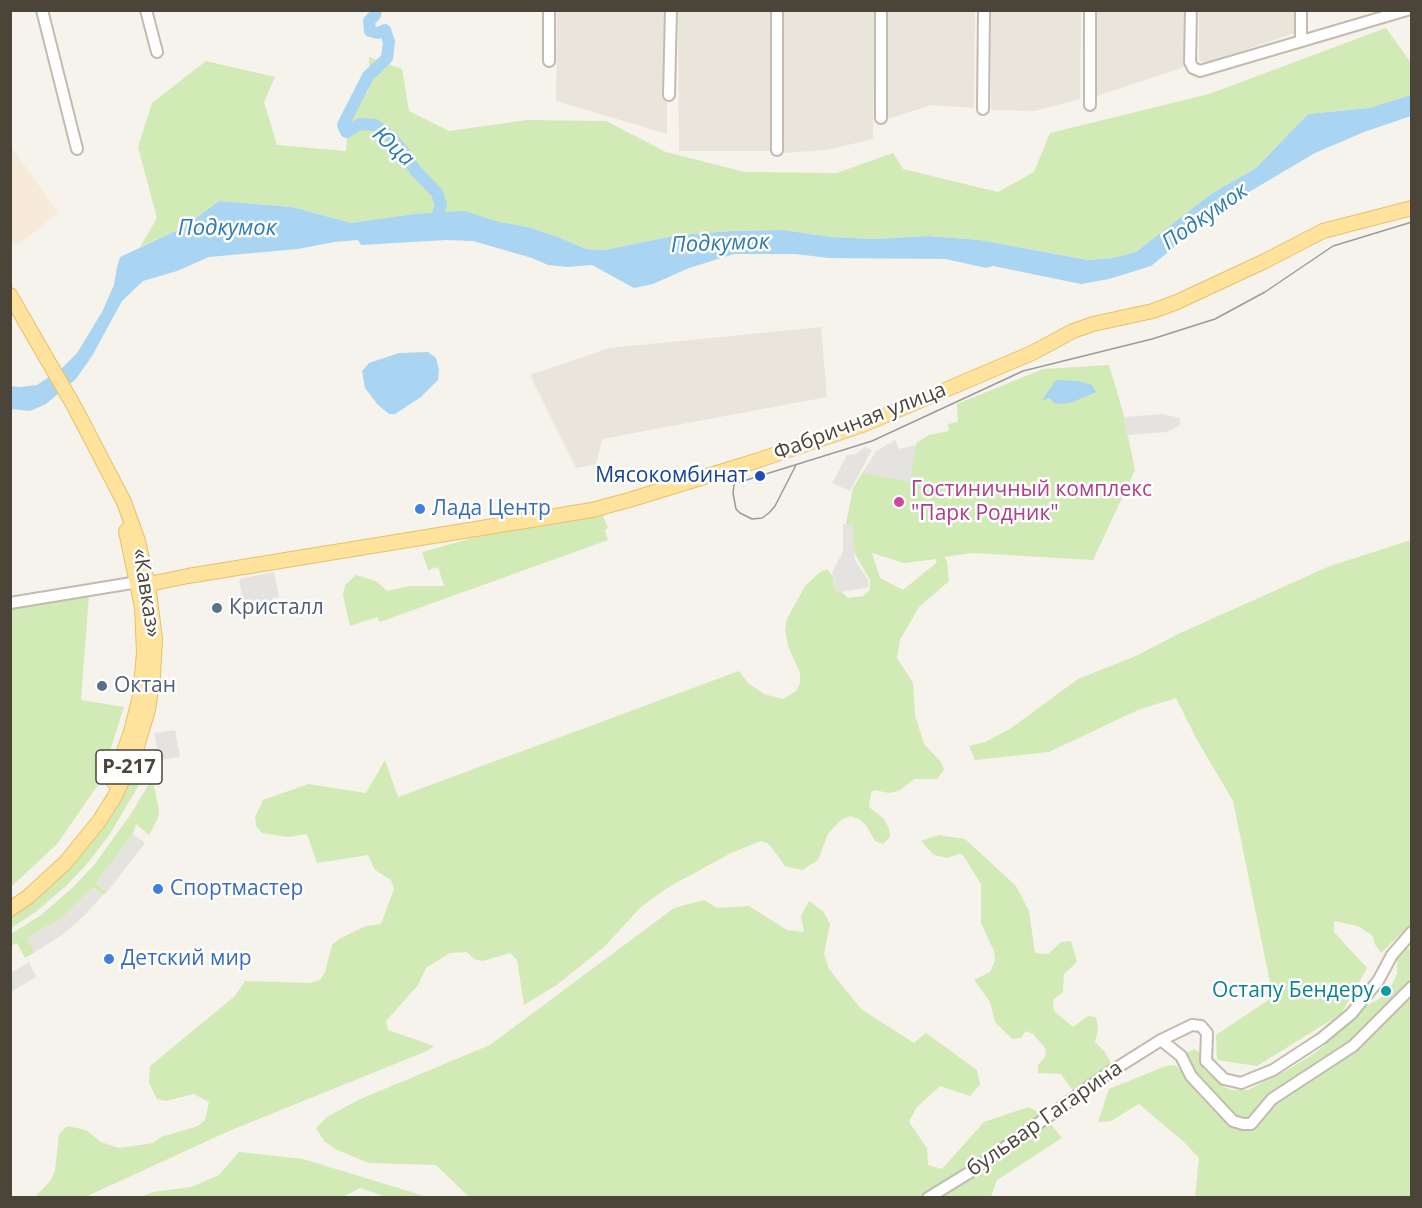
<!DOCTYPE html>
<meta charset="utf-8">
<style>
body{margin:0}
#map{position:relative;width:1422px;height:1208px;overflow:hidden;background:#f6f3ec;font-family:"Open Sans",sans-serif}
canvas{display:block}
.frame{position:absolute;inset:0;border:12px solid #4b4439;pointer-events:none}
</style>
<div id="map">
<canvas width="1422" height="1208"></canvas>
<div class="frame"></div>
</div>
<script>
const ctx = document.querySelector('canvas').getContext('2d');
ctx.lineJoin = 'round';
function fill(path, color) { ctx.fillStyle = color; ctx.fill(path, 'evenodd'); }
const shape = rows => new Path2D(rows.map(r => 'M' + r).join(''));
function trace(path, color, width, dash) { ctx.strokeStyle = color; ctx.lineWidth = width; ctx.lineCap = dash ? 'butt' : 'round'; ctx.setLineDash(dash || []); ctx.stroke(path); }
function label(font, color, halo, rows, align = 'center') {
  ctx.font = font + ' "Open Sans",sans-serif'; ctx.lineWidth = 5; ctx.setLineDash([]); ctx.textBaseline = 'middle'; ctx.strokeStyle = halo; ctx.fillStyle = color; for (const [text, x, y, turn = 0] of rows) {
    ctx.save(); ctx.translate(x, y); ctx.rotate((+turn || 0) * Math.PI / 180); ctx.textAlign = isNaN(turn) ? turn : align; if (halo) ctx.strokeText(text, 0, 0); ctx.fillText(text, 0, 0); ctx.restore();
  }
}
fill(shape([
 [557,11,667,11,667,134,556,101],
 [678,11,773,11,773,151,679,151],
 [783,11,875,11,873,139,827,150,783,153],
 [888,11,975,11,974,108,931,105,888,119],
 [991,11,1081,11,1080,99,1035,111,991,110],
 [1096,11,1186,11,1185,67,1096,96],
 [1199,11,1295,11,1295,33,1205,63,1199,60],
 [821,327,827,397,602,439,596,464,576,468,530,375,609,348]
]), '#eae5da');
fill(shape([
 [11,146,58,213,19,244,11,246]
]), '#f7ead8');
fill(shape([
 [1386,28,1409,60,1411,61,1411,95,1369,108,1308,114,1256,168,1211,194,1136,252,1113,258,1089,260,980,240,928,236,875,239,831,237,783,230,732,231,678,235,605,250,586,249,558,237,528,227,439,214,414,214,351,223,292,207,219,201,184,227,140,247,157,218,138,147,152,103,206,61,275,77,264,102,277,145,346,151,348,125,353,113,369,89,369,57,402,69,409,111,449,131,527,120,606,121,666,152,745,172,837,173,893,153,903,169,998,192,1034,172,1050,133,1209,94],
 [1109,365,1123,412,1135,470,1093,560,973,553,944,557,947,561,949,581,919,607,900,640,897,658,913,683,915,715,924,744,941,762,944,770,937,779,914,779,899,791,889,793,874,790,871,793,869,807,884,819,889,828,890,837,883,844,875,841,866,825,859,819,850,816,841,820,828,834,818,860,802,870,785,866,769,844,761,841,731,853,667,888,641,907,604,947,558,984,524,1005,517,960,510,953,483,961,474,959,467,952,450,953,426,968,418,985,386,1021,388,1030,434,1046,427,1051,229,1131,85,1197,34,1198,51,1180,55,1171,59,1134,67,1126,86,1130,101,1142,119,1148,153,1143,161,1137,198,1126,205,1120,209,1102,194,1094,166,1101,157,1099,149,1083,150,1066,235,996,245,981,311,983,320,980,325,972,332,945,339,939,366,926,381,924,394,889,391,880,375,870,368,855,317,863,307,834,288,837,262,833,256,826,255,817,263,800,308,784,366,793,385,760,398,797,739,671,748,683,764,694,783,699,796,691,800,683,800,673,788,646,785,629,787,619,805,586,819,573,827,569,834,578,833,584,848,598,863,596,870,590,870,580,855,554,846,524,853,488,868,464,911,473,916,443,929,435,949,431,948,424,958,422,957,404,1043,369],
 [872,553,904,563,937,559,936,563,903,590,880,578],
 [602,513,608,528,605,530,608,540,380,622,377,617,350,626,343,595,345,585,356,575,376,581,387,591,410,586,444,586,438,567,428,570,422,552,491,533],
 [1411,540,1411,924,1381,953,1374,943,1373,936,1358,926,1334,921,1334,932,1367,968,1341,1014,1257,1066,1217,1060,1216,1035,1273,997,1233,801,1197,740,1176,698,1138,710,1049,752,975,760,969,746,985,742,1010,729,1078,679,1136,656,1178,634,1330,566],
 [89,595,81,700,124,707,100,782,57,844,11,887,11,606],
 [143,749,145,749,147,755,146,773,110,834,87,864,67,885,37,911,11,928,11,917,39,895],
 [150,782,154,786,159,810,158,818,149,835,136,824,133,834,96,883,107,892,103,895,93,887,62,918,27,938,35,952,25,958,17,943,11,946,11,934,41,915,71,889,94,865,131,814],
 [939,835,965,839,1016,886,1029,911,1035,953,1048,954,1061,942,1071,941,1077,962,1064,974,1063,992,1053,1000,1054,1011,1073,1027,1088,1016,1096,1017,1098,1029,1095,1042,1105,1052,1113,1067,1074,1092,1061,1074,1038,1073,1038,1065,1045,1057,1046,1049,1033,1034,1026,1031,1021,1038,1012,1039,995,1022,990,1002,974,980,990,972,995,961,994,951,981,923,981,884,963,855,958,854,947,858,934,855,921,841],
 [704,900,717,908,749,906,787,930,804,932,801,916,809,901,823,911,830,924,824,954,829,969,861,1009,914,1043,926,1033,977,1070,980,1085,970,1096,940,1086,916,1108,909,1122,927,1148,928,1165,942,1169,984,1122,1028,1107,1043,1114,1062,1138,997,1180,991,1197,470,1198,436,1165,369,1163,337,1150,324,1141,316,1128,327,1117,358,1100,490,1045,674,908],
 [1407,946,1411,952,1411,1197,1195,1197,1199,1158,1183,1141,1139,1104,1111,1121,1098,1122,1109,1089,1166,1066,1175,1065,1199,1088,1209,1092,1211,1089,1205,1080,1189,1068,1187,1053,1194,1049,1200,1053,1204,1070,1224,1087,1232,1090,1248,1090,1289,1069,1315,1053,1350,1023,1365,1007,1382,997,1389,991,1397,974,1397,958],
 [239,1152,303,1159,428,1197,386,1197,360,1188,341,1198,140,1197,153,1192,191,1187,219,1175]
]), '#d2eab5');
fill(shape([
 [1163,414,1180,418,1180,425,1167,432,1128,435,1124,417],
 [895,440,899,449,916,445,910,482,863,473,876,451],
 [865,447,872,450,850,491,832,483,847,455,856,454],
 [843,524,853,524,855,560,868,580,869,587,836,593,832,573,843,551],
 [274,572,279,597,273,598,272,604,245,613,239,579],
 [175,730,180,757,160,760,154,733],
 [133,834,145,843,107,892,96,883],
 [93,887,103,895,84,916,62,935,35,952,27,938,62,918],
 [29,962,36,977,11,992,11,973]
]), '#e5e3e0');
fill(shape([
 [1411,95,1411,116,1364,132,1315,153,1222,208,1151,266,1109,279,1081,284,993,266,986,268,946,259,829,258,795,254,734,254,689,268,653,284,634,288,592,265,568,267,548,265,532,258,473,241,446,240,361,245,358,240,334,242,298,249,209,257,177,271,143,281,122,301,92,356,76,379,46,404,30,411,11,409,10,386,20,387,37,385,61,369,77,353,102,312,114,285,117,267,120,257,184,227,219,201,292,207,351,223,414,214,464,211,499,222,528,227,558,237,586,249,605,250,678,235,732,231,783,230,831,237,875,239,928,236,980,240,1088,260,1113,258,1136,252,1211,194,1256,168,1308,114,1369,108],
 [428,352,436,358,439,370,438,380,421,397,395,414,389,414,378,405,365,388,362,371,369,363,399,353],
 [1056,380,1078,381,1092,385,1096,392,1073,402,1062,404,1054,403,1050,398,1043,400,1042,400]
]), '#a9d4f2');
trace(shape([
 [376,10,375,15,369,21,370,31,378,33,385,30,389,42,387,58,368,76,343,125,346,132,360,124,375,125,391,137,405,154,415,170,437,193,441,205,433,229]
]), '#a9d4f2', 12);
const minor = shape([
 [42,10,77,149],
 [146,10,157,52],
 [777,10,777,150],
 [1191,10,1190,62,1193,68,1200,71,1407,10],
 [1301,10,1301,40],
 [549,61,549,10],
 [669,95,671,10],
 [1090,105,1090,10],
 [983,109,984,10],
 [881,118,881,10],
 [10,603,138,582],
 [1161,1040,1181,1056,1191,1076,1233,1121,1243,1124,1251,1124,1272,1099,1353,1046,1412,987],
 [928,1198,975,1169,1107,1074,1161,1040,1192,1025,1201,1026,1207,1033,1206,1061,1224,1079,1241,1083,1273,1070,1322,1038,1351,1014,1378,981,1392,955,1412,932]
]);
const major = shape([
 [10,295,74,406,124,502,138,541,148,584,155,639,153,676,148,710,136,750,115,796,100,820,66,862,28,897,10,909],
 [139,586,188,576,592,510,629,500,756,461,865,424,1032,353,1073,331,1093,324,1153,311,1177,302,1265,261,1323,231,1412,208],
 [113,781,131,732,140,696,144,653,142,607,126,531]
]);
trace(minor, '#c2bbae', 14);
trace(major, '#e6c16a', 16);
trace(minor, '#fff', 10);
trace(major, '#ffe39c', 14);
trace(shape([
 [796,465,775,506,769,513,762,518,752,519,740,513,736,509,733,493,734,485,737,483,872,441,1023,371,1152,339,1215,319,1265,292,1333,246,1412,222]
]), '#9a9a9a', 1.5);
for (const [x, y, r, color] of [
 [760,476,6,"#1a4fb4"],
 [899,502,6,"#d1479c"],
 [420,509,6,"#3f7fe0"],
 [217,608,6,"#5c6f8a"],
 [102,686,6,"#5c6f8a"],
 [158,889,6,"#3f7fe0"],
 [109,959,6,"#3f7fe0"],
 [1386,991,6,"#0f9aa8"]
]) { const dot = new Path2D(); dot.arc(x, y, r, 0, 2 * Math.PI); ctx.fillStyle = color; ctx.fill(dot); trace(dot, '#fff', 2); }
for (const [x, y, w] of [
 [129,767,66]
]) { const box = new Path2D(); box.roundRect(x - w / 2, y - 17, w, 34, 4.5); ctx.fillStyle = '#fff'; ctx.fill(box); trace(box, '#4b4439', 1.5); }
label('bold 20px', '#4b4439', null, [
 ["Р-217",129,767]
]);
label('21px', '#4b4439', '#fff', [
 ["Фабричная улица",860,422,-21],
 ["«Кавказ»",146,593,81],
 ["бульвар Гагарина",1045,1119,-35]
]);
label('21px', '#164399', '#fff', [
 ["Мясокомбинат",748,476]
], 'right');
label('21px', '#b23c85', '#fff', [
 ["Гостиничный комплекс",911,490],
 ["\"Парк Родник\"",911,514]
], 'left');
label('21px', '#366cbe', '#fff', [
 ["Лада Центр",432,509],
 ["Спортмастер",170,889],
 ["Детский мир",121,959]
], 'left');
label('21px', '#4e5e75', '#fff', [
 ["Кристалл",229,608],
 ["Октан",114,686]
], 'left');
label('21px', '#0d838f', '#fff', [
 ["Остапу Бендеру",1374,991]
], 'right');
label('italic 22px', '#2e7ab2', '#fff', [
 ["Юца",393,147,42],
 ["Подкумок",1205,217,-35],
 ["Подкумок",227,229],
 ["Подкумок",720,244,-2]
]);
</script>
